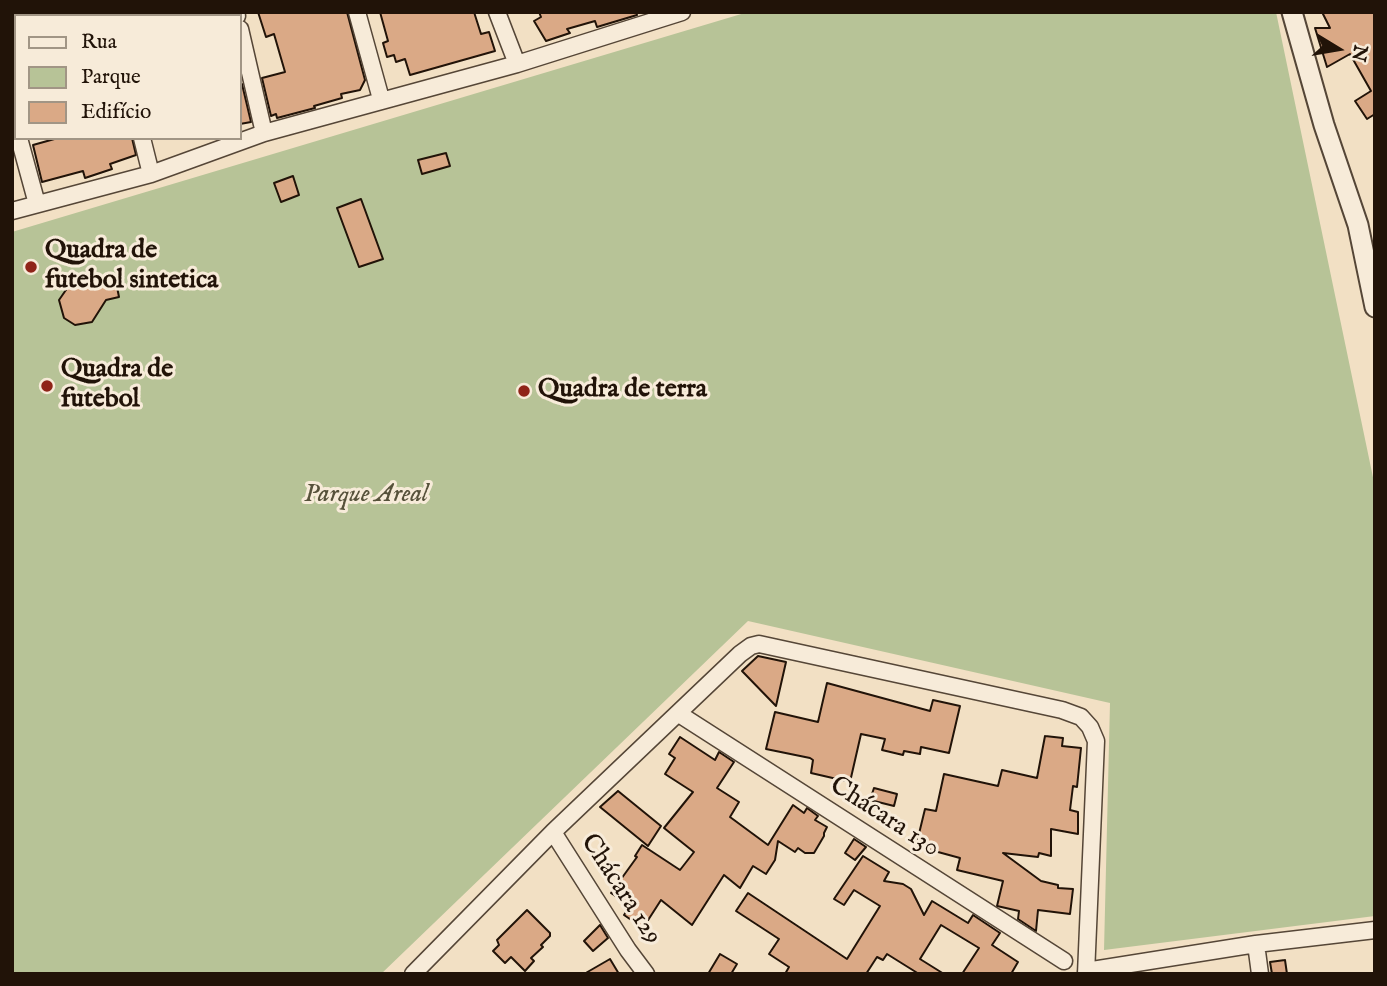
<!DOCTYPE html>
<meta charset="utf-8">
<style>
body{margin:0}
#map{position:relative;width:1387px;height:986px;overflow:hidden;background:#f2e0c4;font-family:"IM FELL English",serif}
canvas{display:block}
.frame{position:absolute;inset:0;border:14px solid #211308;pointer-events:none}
.legend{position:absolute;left:14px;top:14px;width:228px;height:126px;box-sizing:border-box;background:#f7ebd9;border:2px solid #a19585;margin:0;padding:9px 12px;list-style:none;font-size:21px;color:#211308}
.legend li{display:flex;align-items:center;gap:14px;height:35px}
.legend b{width:35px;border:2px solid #a19585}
.north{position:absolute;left:1303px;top:14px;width:70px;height:70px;-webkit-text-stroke:5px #f7ebd9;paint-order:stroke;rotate:101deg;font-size:19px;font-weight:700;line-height:28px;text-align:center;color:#211308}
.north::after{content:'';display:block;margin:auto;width:24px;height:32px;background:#211308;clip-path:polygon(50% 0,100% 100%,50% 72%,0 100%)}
</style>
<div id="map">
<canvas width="1387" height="986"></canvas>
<div class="frame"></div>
<ul class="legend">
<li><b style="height:9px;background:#f7ebd9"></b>Rua</li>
<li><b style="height:19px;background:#b7c397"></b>Parque</li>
<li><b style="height:19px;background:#daa986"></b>Edifício</li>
</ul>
<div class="north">N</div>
</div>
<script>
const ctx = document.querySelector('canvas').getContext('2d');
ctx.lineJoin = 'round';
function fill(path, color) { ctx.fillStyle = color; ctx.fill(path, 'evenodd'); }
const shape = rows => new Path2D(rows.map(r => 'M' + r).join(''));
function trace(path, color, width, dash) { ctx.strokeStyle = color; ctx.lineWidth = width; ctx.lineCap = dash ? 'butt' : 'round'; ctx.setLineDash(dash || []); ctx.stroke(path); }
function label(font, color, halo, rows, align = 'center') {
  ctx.font = font + ' "IM FELL English",serif'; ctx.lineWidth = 6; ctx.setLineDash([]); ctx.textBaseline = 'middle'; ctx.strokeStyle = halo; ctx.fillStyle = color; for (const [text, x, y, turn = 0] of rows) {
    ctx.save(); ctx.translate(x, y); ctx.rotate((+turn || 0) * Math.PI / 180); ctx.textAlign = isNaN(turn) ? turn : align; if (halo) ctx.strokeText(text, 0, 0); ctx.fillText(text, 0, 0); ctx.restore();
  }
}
fill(shape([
 [748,12,1276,12,1375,487,1375,916,1104,950,1110,703,748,621,381,974,12,974,12,232]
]), '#b7c397');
const building = shape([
 [258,12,347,12,365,80,360,90,341,94,342,98,314,106,315,108,277,118,276,114,271,116,262,78,285,72,274,34,266,37,258,12],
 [380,12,474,12,481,34,489,32,495,51,410,75,405,59,396,62,394,55,387,57,383,43,388,41,380,12],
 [539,12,636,12,637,15,597,27,595,21,567,29,570,33,546,41,534,21,541,17,539,12],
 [1322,12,1375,12,1375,114,1367,119,1355,101,1371,91,1350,54,1327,67,1315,28,1330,28,1322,12],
 [242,84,251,122,240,124,240,85,242,84],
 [58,138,132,138,136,155,110,164,112,169,85,178,83,171,42,182,33,145,58,138],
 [446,153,450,166,422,174,418,160,446,153],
 [293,176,299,195,281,202,274,183,293,176],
 [361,199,383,259,359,267,337,208,361,199],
 [116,282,119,297,106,300,92,322,75,325,64,318,59,300,68,287,84,283,94,288,116,282],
 [758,656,786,662,776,706,742,671,758,656],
 [827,683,930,711,933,700,960,706,949,753,921,747,920,754,904,751,903,755,882,750,885,739,861,734,850,782,811,773,813,760,810,758,766,749,775,712,818,722,827,683],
 [1045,736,1063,738,1062,746,1081,748,1077,787,1073,786,1070,810,1078,812,1078,834,1051,829,1051,856,1039,853,1038,857,1003,853,1041,881,1058,885,1058,888,1073,889,1070,914,1038,910,1036,931,1018,919,1019,911,997,906,1003,881,957,870,960,858,916,846,925,809,936,811,944,774,998,786,1002,770,1037,778,1045,736],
 [680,737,715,760,719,752,734,762,717,788,739,802,730,817,768,845,793,805,804,813,807,808,818,816,815,820,827,827,824,833,824,836,814,853,805,853,798,848,795,852,778,841,775,860,766,874,753,866,740,888,724,875,692,925,661,900,643,928,624,915,630,906,611,893,637,857,635,856,642,845,680,870,694,852,664,828,693,792,665,774,675,758,669,754,680,737],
 [874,788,897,794,894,806,870,800,874,788],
 [618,791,661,826,648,846,600,807,618,791],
 [854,839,866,847,855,860,845,853,854,839],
 [863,856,889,872,884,881,903,884,911,889,924,915,932,901,968,923,973,915,1000,933,992,945,1018,962,1011,974,962,974,979,948,941,925,920,959,944,974,919,974,887,954,883,960,877,957,866,974,785,974,789,967,769,954,779,939,736,911,748,893,847,959,880,906,854,890,844,905,834,899,863,856],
 [527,910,550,933,550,936,541,945,543,947,531,958,534,961,525,971,511,957,505,963,493,951,499,945,497,940,527,910],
 [600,925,608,938,593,951,584,941,600,925],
 [720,954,737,964,731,974,708,974,720,954],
 [610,959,619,974,584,974,610,959],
 [1285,960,1287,974,1272,974,1270,962,1285,960]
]);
fill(building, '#daa986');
trace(building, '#211308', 2);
const minor = shape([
 [110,12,110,16],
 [236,12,237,16],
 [357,12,381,99],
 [497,12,517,64],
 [16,16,28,12],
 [240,29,264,133],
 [12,112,16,125],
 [19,138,37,204],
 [142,138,151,174],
 [12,211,151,174,264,133,517,64,682,12],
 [679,714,1064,961],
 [553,832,628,950,646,974],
 [1256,944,1260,974],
 [1086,971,1256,944,1375,930],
 [413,974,553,832,740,654,751,646,759,644,1062,710,1081,717,1090,727,1096,741,1086,974]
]);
const tertiary = shape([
 [1292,12,1324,125,1358,225,1375,307]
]);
trace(minor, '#554637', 19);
trace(tertiary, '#554637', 23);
trace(minor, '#f7ebd9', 16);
trace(tertiary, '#f7ebd9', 19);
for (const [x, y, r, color] of [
 [31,267,7,"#8f2418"],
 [47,386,7,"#8f2418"],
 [524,391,7,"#8f2418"]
]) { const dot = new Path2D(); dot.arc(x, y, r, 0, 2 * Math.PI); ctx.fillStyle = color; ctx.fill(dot); trace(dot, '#f7ebd9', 2.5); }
label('bold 26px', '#211308', '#f7ebd9', [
 ["Quadra de",45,252],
 ["futebol sintetica",45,282],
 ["Quadra de",61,371],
 ["futebol",61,401],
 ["Quadra de terra",538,391]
], 'left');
label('italic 26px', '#56513a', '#f7ebd9', [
 ["Parque Areal",366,496]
]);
label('26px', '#211308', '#f7ebd9', [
 ["Chácara 130",884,818,33],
 ["Chácara 129",620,890,57]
]);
</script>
